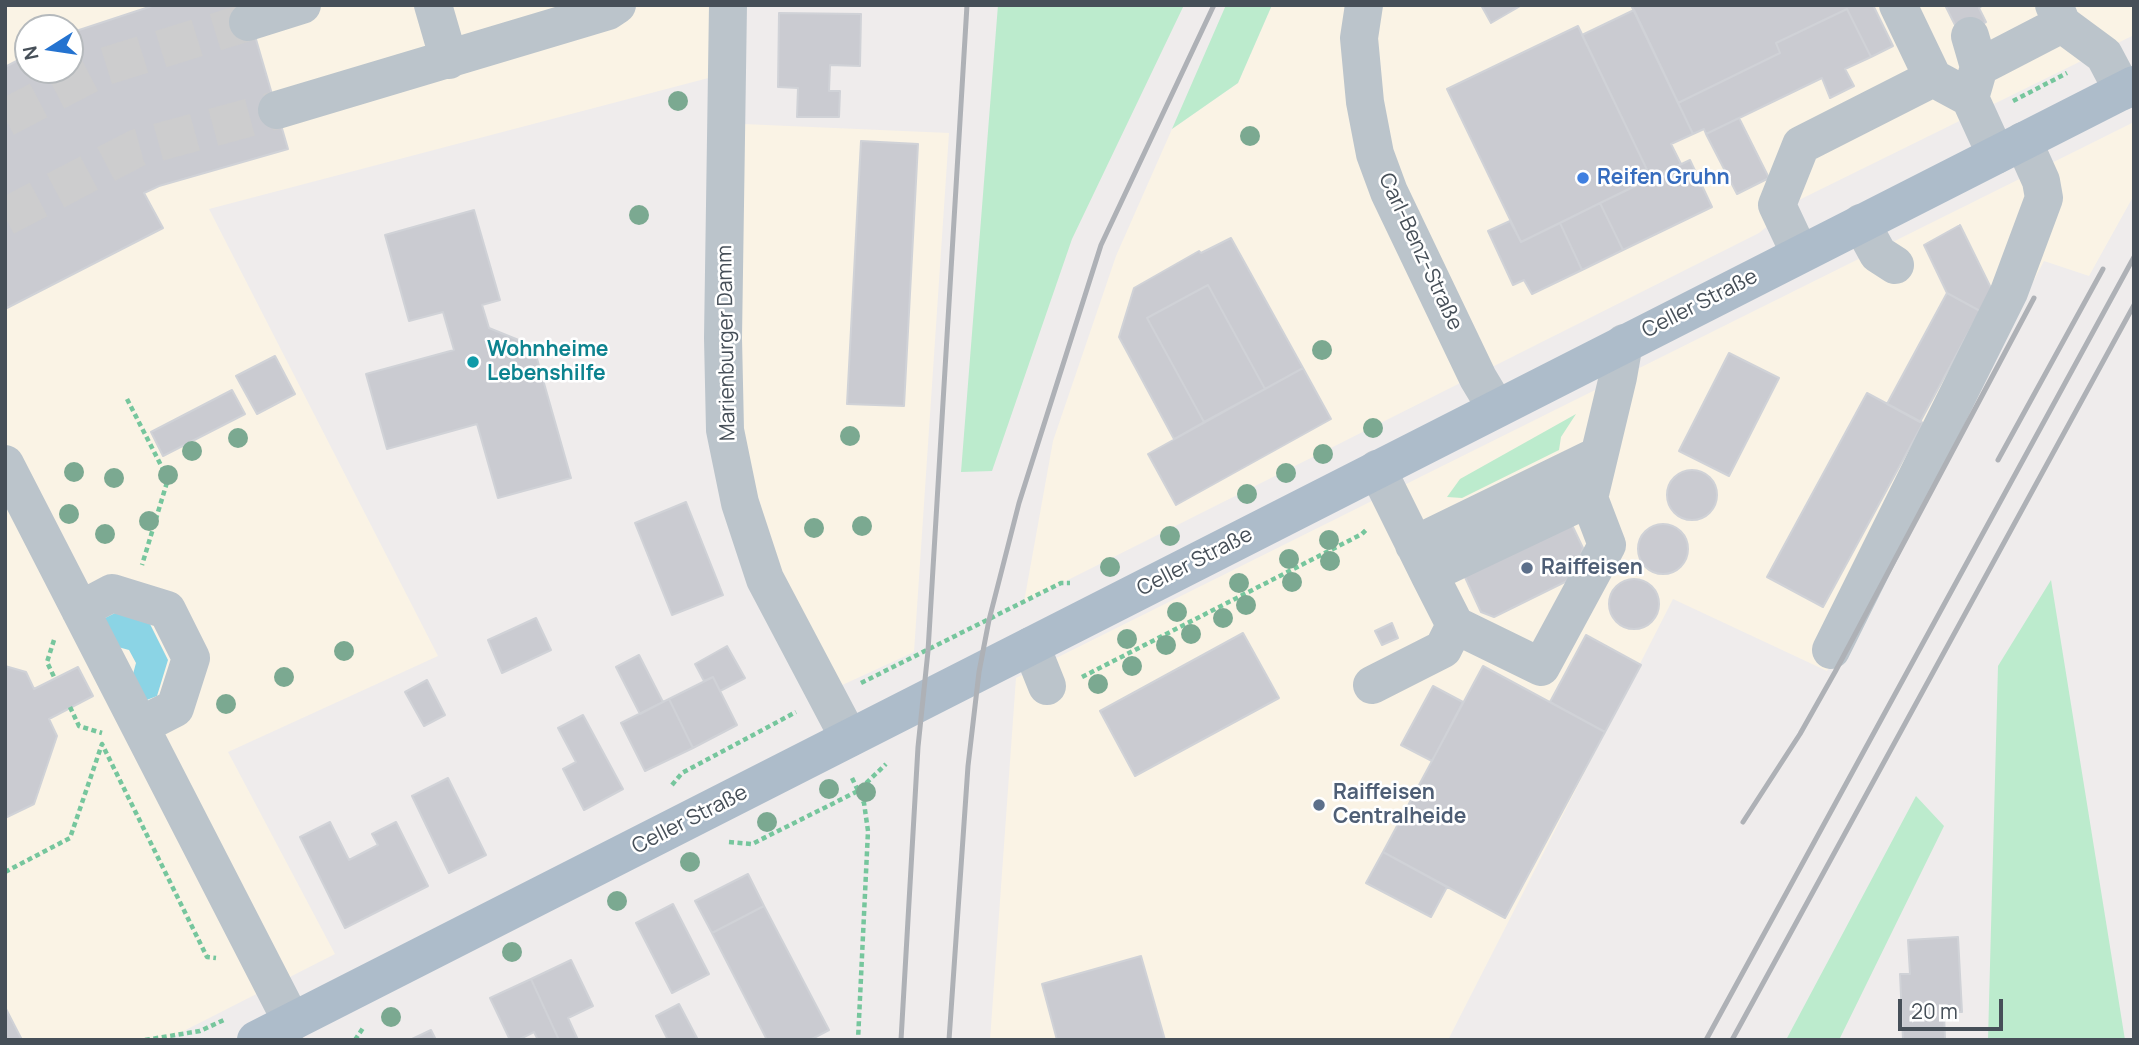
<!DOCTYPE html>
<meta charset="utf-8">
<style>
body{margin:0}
#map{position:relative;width:2139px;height:1045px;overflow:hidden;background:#efecec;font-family:Manrope,sans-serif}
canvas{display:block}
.frame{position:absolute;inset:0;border:7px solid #464f58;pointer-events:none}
.north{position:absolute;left:14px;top:14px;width:70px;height:70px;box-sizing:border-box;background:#fff;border:2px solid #b5b9bc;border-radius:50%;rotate:258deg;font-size:19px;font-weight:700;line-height:28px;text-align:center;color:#464f58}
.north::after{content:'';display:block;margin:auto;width:24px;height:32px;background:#2473d0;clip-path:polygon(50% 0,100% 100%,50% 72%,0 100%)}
.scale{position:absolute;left:1898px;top:999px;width:105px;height:32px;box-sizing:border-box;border:4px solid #464f58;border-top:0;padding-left:9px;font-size:21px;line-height:24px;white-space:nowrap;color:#464f58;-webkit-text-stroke:5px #fff;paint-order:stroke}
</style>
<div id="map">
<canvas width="2139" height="1045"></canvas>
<div class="frame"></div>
<div class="north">N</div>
<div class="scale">20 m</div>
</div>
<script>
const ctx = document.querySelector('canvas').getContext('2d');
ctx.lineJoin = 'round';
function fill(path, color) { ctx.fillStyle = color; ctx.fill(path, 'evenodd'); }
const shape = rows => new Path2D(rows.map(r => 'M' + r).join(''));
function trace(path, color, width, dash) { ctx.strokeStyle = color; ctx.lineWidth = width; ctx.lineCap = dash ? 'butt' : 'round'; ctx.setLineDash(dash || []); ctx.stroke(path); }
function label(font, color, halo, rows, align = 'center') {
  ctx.font = font + ' Manrope,sans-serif'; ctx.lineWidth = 5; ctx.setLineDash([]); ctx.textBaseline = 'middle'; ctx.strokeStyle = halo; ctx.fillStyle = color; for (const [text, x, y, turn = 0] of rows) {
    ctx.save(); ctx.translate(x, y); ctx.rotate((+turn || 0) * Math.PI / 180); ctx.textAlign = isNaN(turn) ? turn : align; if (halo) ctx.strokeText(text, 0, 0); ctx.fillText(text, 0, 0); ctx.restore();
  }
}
fill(shape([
 [5,5,717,5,716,76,209,209,438,656,228,752,335,954,166,1040,5,1040],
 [28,28,70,28,70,70,28,70],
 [1272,5,2134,5,2134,35,1801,199,1759,233,1024,602,1053,441,1116,256,1172,129,1238,83],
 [2134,122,2134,195,2089,276,2044,261,1827,671,1673,599,1448,1040,990,1040,1016,678],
 [743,124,949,133,914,652,838,687,779,573,741,435]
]), '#faf3e5');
fill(shape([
 [998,5,1184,5,1072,239,992,471,961,472],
 [1226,5,1272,5,1238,83,1172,129],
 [1576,414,1561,437,1559,450,1462,498,1447,497,1460,479],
 [2051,580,2125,1040,1988,1040,1998,666],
 [1916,796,1944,826,1839,1040,1786,1040]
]), '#bcebcd');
fill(shape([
 [115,613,150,624,168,660,157,696,139,703,133,674,136,663,129,650,118,647,97,622]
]), '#8bd4e5');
const building = shape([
 [155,5,246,5,288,149,159,186,144,193,163,228,5,309,5,67,28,55,28,70,70,70,70,33,155,5],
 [1481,5,1522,5,1491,23,1481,5],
 [1631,5,1873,5,1893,46,1871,57,1847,9,1776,43,1780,53,1678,103,1631,5],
 [1945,5,1983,5,1979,8,1986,22,1960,35,1945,5],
 [1847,9,1871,57,1845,69,1854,86,1830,98,1822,78,1706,134,1704,129,1693,134,1678,103,1780,53,1776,43,1847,9],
 [1634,10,1693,134,1671,144,1681,164,1651,178,1582,35,1634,10],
 [779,13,861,14,860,66,830,65,829,91,840,91,839,117,797,117,798,88,778,87,779,13],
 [1578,26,1651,178,1521,242,1447,89,1578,26],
 [1739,118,1769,178,1737,194,1706,134,1739,118],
 [861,141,918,144,904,406,847,404,861,141],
 [1690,160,1712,207,1623,250,1600,203,1690,160],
 [1600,203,1623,250,1582,270,1560,223,1600,203],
 [474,210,500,300,482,305,489,328,521,341,524,351,534,348,571,478,498,498,477,424,387,449,366,374,454,350,443,312,409,321,385,235,474,210],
 [1510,221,1521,242,1560,223,1582,270,1532,294,1524,280,1513,285,1488,231,1510,221],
 [1960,225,1992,290,1980,311,1947,293,1924,245,1960,225],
 [1231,238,1303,368,1265,389,1208,285,1147,318,1204,422,1174,439,1119,337,1134,288,1199,251,1201,253,1231,238],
 [1208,285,1265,389,1204,422,1147,318,1208,285],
 [1947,293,1980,311,1920,422,1887,404,1947,293],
 [1729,353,1779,378,1729,476,1679,451,1729,353],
 [275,356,295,394,257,414,236,376,275,356],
 [1303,368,1331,419,1176,505,1148,454,1303,368],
 [232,390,245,414,163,456,151,432,232,390],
 [1867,393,1923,423,1823,607,1767,577,1867,393],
 '1667 495a25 25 0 1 1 50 0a25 25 0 1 1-50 0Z',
 [686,502,723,595,672,615,635,523,686,502],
 '1638 549a25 25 0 1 1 50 0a25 25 0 1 1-50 0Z',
 [1572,525,1583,548,1573,578,1494,617,1481,612,1464,575,1572,525],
 '1609 604a25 25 0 1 1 50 0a25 25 0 1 1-50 0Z',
 [536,618,551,650,502,673,488,640,536,618],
 [1392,623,1398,638,1382,645,1375,631,1392,623],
 [1243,633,1279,698,1135,776,1100,711,1243,633],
 [1586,635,1641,665,1605,732,1550,702,1586,635],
 [727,646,745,678,720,691,713,677,704,681,695,664,727,646],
 [639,655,663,702,640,714,616,667,639,655],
 [5,666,26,672,34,689,78,667,93,696,49,719,57,736,34,804,5,818,5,666],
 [1483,666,1605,732,1505,918,1383,852,1483,666],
 [713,677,737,725,693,748,669,699,713,677],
 [427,680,445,715,424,726,405,692,427,680],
 [1433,686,1463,702,1432,761,1401,745,1433,686],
 [669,699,693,748,645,771,621,723,669,699],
 [583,715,623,789,584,810,563,769,576,762,558,728,583,715],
 [448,778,486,855,449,873,412,796,448,778],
 [330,822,349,860,378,845,372,834,396,822,428,886,345,928,300,837,330,822],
 [1383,852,1447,887,1431,917,1366,883,1383,852],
 [748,874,764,906,712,933,695,901,748,874],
 [673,904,709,974,672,993,636,923,673,904],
 [764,906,829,1030,810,1040,767,1040,712,933,764,906],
 [1958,937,1962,1012,1944,1012,1945,1040,1903,1040,1900,974,1910,974,1908,940,1958,937],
 [1141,956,1165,1040,1057,1040,1042,984,1141,956],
 [571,960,593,1006,568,1018,578,1040,559,1040,531,979,571,960],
 [531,979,559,1040,538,1040,534,1032,518,1040,510,1040,490,998,531,979],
 [679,1004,698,1040,668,1040,656,1016,679,1004],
 [5,1007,22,1040,5,1040,5,1007],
 [431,1030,436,1040,410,1040,431,1030]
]);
fill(building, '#cacbd1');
trace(building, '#d0d2d7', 2);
trace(shape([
 [5,118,103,67,248,22],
 [5,217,137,148,277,110]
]), '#cdcdce', 38, [38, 19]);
trace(shape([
 [2013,101,2067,73],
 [127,399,168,479,142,565],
 [54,640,47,662,55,679],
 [1082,677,1362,534,1366,530],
 [861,683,1061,583,1070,583],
 [70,707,79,726,102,733],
 [852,778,864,803,868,831,858,1040],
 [672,785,682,773,796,712],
 [729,842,752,844,858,791,886,764],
 [5,872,70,838,102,744,207,957,216,958],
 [145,1040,200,1031,226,1019],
 [355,1040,363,1028]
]), '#76c69d', 4.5, [5, 3.5]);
trace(shape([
 [433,5,449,60],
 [728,5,723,338,725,430,740,503,765,579,849,738],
 [1364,5,1359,38,1365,102,1375,154,1389,192,1478,378,1496,408],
 [1898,5,1933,78],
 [2054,5,2062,24,2104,55,2123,91],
 [248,22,302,5],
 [1970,36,1979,67],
 [1970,98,1979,67,2062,24],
 [277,110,608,11,617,5],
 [1861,223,1878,254,1895,265],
 [1800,254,1777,205,1801,145,1933,78,1970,98,1996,155],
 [5,464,292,1022],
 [1377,469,1429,574,1589,498,1618,377,1624,343],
 [1414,545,1599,455],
 [1429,574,1455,625,1541,667,1607,545,1589,498],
 [80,610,112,593,167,610,191,658,175,708,140,726],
 [1031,646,1047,686],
 [1831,650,2009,292,2044,198,2041,181,2023,141],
 [1372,685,1443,649,1455,625]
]), '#bbc4cb', 38);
trace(shape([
 [256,1040,2134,85]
]), '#adbcca', 38);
trace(shape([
 [1998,460,2103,269],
 [1743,822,1800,734,1835,672,2034,298],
 [901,1040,918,747,928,651,967,5],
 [949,1040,968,766,979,672,989,620,1019,503,1101,245,1214,5],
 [1706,1040,2134,257],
 [1732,1040,2134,305]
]), '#aeb1b6', 5);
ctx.fillStyle = '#7ba991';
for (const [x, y] of [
 [678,101],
 [1250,136],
 [639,215],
 [1322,350],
 [1373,428],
 [850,436],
 [238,438],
 [192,451],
 [1323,454],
 [74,472],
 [1286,473],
 [168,475],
 [114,478],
 [1247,494],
 [69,514],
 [149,521],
 [862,526],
 [814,528],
 [105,534],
 [1170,536],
 [1329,540],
 [1289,559],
 [1330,561],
 [1110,567],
 [1292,582],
 [1239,583],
 [1246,605],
 [1177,612],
 [1223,618],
 [1191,634],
 [1127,639],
 [1166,645],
 [344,651],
 [1132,666],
 [284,677],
 [1098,684],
 [226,704],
 [829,789],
 [866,792],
 [767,822],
 [690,862],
 [617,901],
 [512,952],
 [391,1017]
]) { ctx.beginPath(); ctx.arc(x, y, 10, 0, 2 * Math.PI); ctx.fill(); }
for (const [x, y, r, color] of [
 [1583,178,7,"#3f7fe0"],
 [473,362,7,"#0f9aa8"],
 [1527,568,7,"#5c6f8a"],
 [1319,805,7,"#5c6f8a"]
]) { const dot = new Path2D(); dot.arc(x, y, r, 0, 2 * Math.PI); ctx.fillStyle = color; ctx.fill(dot); trace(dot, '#fff', 2.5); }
label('bold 21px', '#366cbe', '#fff', [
 ["Reifen Gruhn",1597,178]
], 'left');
label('21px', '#464f58', '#fff', [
 ["Carl-Benz-Straße",1420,252,65],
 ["Celler Straße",1700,304,-27],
 ["Marienburger Damm",727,343,-91],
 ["Celler Straße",1195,562,-27],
 ["Celler Straße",690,820,-27]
]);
label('bold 21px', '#0d838f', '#fff', [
 ["Wohnheime",487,350],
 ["Lebenshilfe",487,374]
], 'left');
label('bold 21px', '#4e5e75', '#fff', [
 ["Raiffeisen",1541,568],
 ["Raiffeisen",1333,793],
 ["Centralheide",1333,817]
], 'left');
</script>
